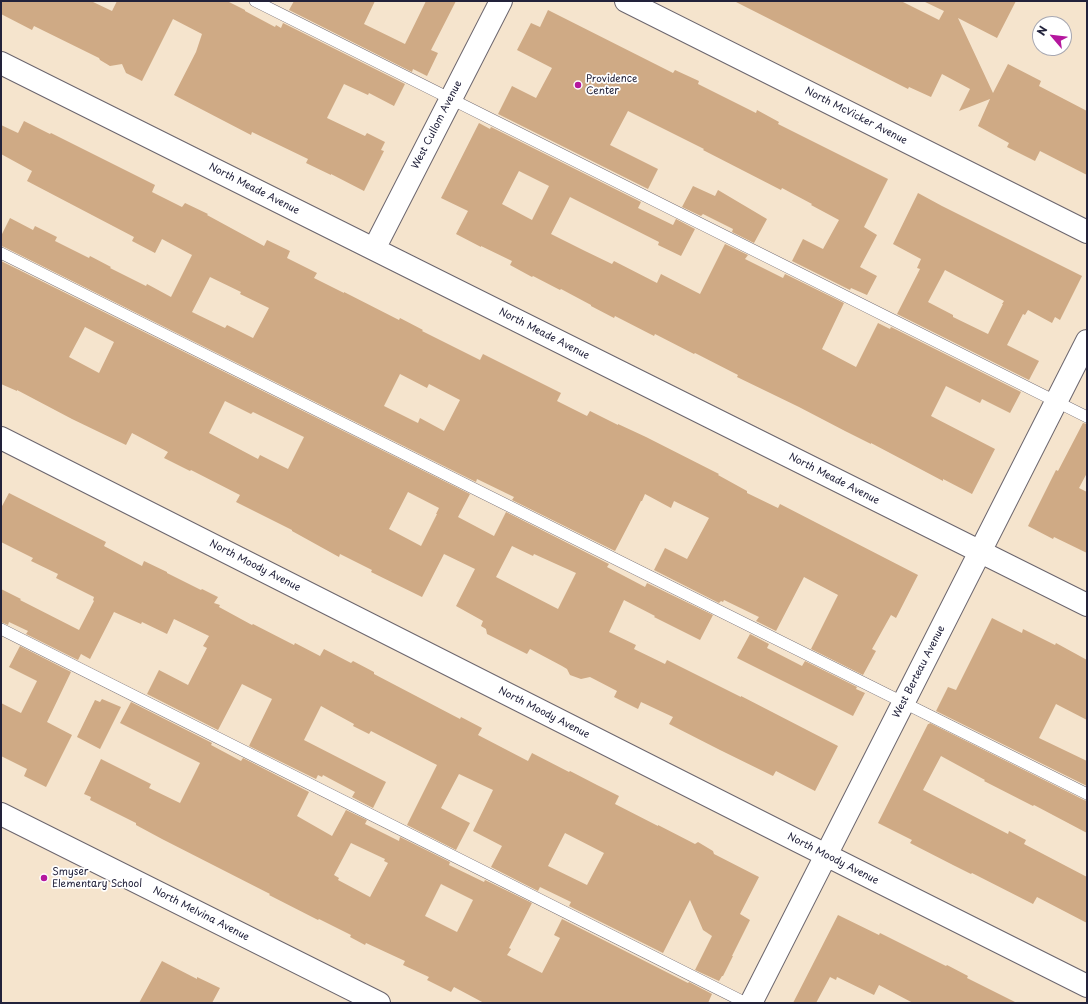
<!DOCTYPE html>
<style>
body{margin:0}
#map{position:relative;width:1088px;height:1004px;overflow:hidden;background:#f5e4cd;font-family:"Playpen Sans",sans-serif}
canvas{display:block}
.frame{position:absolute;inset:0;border:2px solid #22223b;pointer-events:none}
.north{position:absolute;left:1032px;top:16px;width:40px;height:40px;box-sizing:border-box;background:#fff;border:1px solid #a7a7b1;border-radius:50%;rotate:298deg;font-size:11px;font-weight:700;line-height:16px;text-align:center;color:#22223b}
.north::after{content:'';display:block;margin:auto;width:14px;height:18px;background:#b5179e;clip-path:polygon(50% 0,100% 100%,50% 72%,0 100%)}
</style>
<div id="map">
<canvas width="1088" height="1004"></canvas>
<div class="frame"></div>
<div class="north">N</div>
</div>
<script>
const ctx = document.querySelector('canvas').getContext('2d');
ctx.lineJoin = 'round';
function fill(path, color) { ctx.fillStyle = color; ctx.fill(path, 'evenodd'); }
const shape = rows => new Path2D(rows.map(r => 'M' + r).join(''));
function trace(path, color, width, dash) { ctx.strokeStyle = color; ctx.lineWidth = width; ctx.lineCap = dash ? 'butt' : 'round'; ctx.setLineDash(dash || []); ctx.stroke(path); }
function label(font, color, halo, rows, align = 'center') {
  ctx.font = font + ' "Playpen Sans",sans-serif'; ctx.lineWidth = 3.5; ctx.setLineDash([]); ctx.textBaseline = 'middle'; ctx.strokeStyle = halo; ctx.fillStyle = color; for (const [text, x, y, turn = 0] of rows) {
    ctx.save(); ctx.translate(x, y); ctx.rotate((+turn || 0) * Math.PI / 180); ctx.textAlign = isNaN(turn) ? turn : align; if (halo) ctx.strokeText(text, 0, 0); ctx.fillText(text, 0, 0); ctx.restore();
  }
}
fill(shape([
 [1,1,91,1,112,11,117,1,227,1,245,10,245,11,275,27,276,25,281,28,283,23,405,84,394,106,369,93,368,95,344,84,327,118,365,136,367,133,385,142,381,150,384,151,364,191,331,174,331,175,306,163,308,159,252,132,251,135,174,95,196,52,202,34,173,19,142,81,126,73,122,64,110,66,100,60,99,58,34,26,32,30,1,14],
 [294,1,375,1,364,24,405,44,426,1,456,1,431,50,438,53,427,76,413,69,412,72,289,10],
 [734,1,901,1,939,20,944,11,923,1,1016,1,997,38,958,18,993,93,1008,64,1041,81,1039,86,1087,111,1087,175,1040,151,1035,161,1007,147,1009,143,978,126,990,99,959,111,970,89,942,74,931,97,909,87,908,89],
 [548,10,673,73,675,70,699,81,698,84,756,113,757,110,779,122,778,124,888,179,864,227,877,235,860,267,877,276,867,295,851,288,850,290,792,261,803,239,823,249,839,220,811,205,812,204,782,188,781,190,703,150,704,149,628,111,610,145,658,169,648,189,498,114,512,86,536,98,552,68,517,50,531,23,540,27],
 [24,121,50,134,51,133,155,185,152,192,182,207,185,203,208,214,207,215,264,246,267,240,290,251,287,258,317,273,314,278,344,293,344,292,399,320,400,318,423,330,422,331,480,360,483,354,561,393,557,401,587,416,590,411,618,425,618,424,646,437,719,474,718,475,747,491,747,493,778,508,780,504,918,575,896,618,891,615,872,649,876,651,863,675,811,649,838,595,804,577,776,631,756,621,759,617,724,600,723,602,721,601,719,603,654,570,665,548,687,559,709,518,674,501,671,508,645,494,642,501,641,501,615,551,512,500,514,497,477,479,476,482,4,247,1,246,1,236,10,218,33,230,35,226,57,237,55,241,89,258,90,256,111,267,110,268,146,286,147,284,171,297,192,255,162,239,155,253,132,241,134,237,27,181,32,171,1,154,1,125,18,133],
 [210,277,241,292,240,294,269,308,253,338,227,325,225,328,192,312],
 [400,374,427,388,429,384,460,400,444,431,420,418,418,423,384,406],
 [479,123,490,129,491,127,641,202,638,208,673,225,676,219,695,229,681,256,658,245,659,242,570,197,551,234,585,251,612,264,614,261,657,283,661,274,700,294,725,244,748,255,745,259,783,278,785,274,844,303,822,349,856,367,878,323,890,329,891,327,1021,392,1010,413,982,399,980,403,946,386,931,416,995,449,972,494,943,479,943,481,871,443,871,444,845,431,799,407,737,377,738,375,695,353,694,354,655,334,654,336,615,316,614,318,591,306,591,305,561,289,560,290,533,276,532,277,510,265,512,261,481,246,481,247,456,234,468,211,441,198],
 [519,171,549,186,532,220,502,204],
 [693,186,715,196,718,190,767,219,754,243,732,232,733,229,703,214,701,216,682,207],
 [918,193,942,206,1082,276,1060,320,1055,317,1052,323,1028,310,1025,315,1023,314,1007,345,1039,361,1029,380,897,314,920,269,917,268,921,259,893,244],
 [945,270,1004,301,1002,304,1003,304,988,334,953,317,953,315,928,302],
 [1,261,470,494,458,517,494,536,506,512,609,564,607,567,645,587,647,583,713,615,700,640,654,617,655,616,624,600,609,632,636,645,634,649,665,664,667,660,741,697,741,696,838,746,815,791,776,771,773,776,720,750,669,724,673,717,641,702,638,709,614,697,617,691,590,677,581,679,570,675,567,669,562,666,530,649,527,654,487,634,486,629,481,626,483,621,456,606,475,569,444,554,422,597,371,572,372,570,340,554,339,557,292,531,292,530,236,502,240,495,191,470,190,471,164,458,168,452,132,433,126,445,72,419,17,390,17,391,1,384],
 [85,327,114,342,99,373,69,357],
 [225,401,251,414,253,412,304,437,288,469,260,455,258,459,209,433],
 [408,492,439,508,436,514,437,514,421,546,389,529],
 [512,546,533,556,534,554,576,573,558,609,496,577],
 [1083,423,1087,424,1087,473,1079,488,1087,492,1087,553,1054,537,1053,539,1028,526,1056,470,1058,471],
 [9,493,106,542,104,546,142,566,144,561,167,572,167,573,201,590,202,589,218,597,214,603,220,605,219,607,252,625,253,624,294,645,295,643,320,656,324,649,351,663,353,661,374,672,374,674,460,719,461,717,482,728,478,735,528,761,532,753,569,772,570,771,597,785,619,796,615,804,658,826,658,825,695,844,698,842,713,851,714,854,759,877,740,914,750,920,732,956,733,956,723,976,722,976,719,981,695,970,712,936,703,930,690,900,663,953,569,906,571,902,540,887,538,891,491,867,502,846,473,831,493,790,459,774,441,808,470,823,456,850,407,825,437,765,371,731,369,734,353,726,354,724,321,706,304,740,386,782,373,808,352,797,355,792,323,775,322,777,318,775,316,779,249,746,272,699,242,684,218,730,147,694,159,670,188,685,207,648,203,646,209,636,174,619,167,634,142,622,141,624,114,612,90,659,81,654,78,660,26,634,28,631,9,622,8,625,1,622,1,589,21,599,20,600,79,630,94,601,93,600,94,597,56,578,58,574,31,561,33,558,1,542,1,508],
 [565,833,604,853,587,885,548,866],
 [992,618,1022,633,1023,629,1055,645,1056,643,1087,660,1087,720,1056,704,1039,738,1087,761,1087,786,936,711,948,687,956,690],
 [750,634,769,644,767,648,802,666,805,661,857,687,856,689,865,693,853,716,737,658],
 [20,646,71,672,47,722,72,735,46,787,24,776,27,769,1,756,1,703,21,713,37,681,9,667],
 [102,699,121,707,100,749,77,737,95,700,100,702],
 [131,702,212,743,211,745,241,761,243,758,309,792,297,816,332,836,346,810,367,820,365,824,399,841,400,837,450,862,449,865,484,882,485,880,532,903,509,948,511,949,507,955,542,973,560,938,554,935,562,919,688,983,689,982,712,994,708,1003,484,1003,454,987,451,992,427,980,429,977,403,965,405,961,366,943,365,945,350,937,351,935,319,919,318,920,269,895,270,894,162,839,136,825,136,823,90,800,91,797,84,794,101,759,151,784,149,788,180,803,200,763,120,723],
 [351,843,385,859,384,861,388,863,370,897,338,880,339,878,334,875],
 [441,884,473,900,457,932,425,916],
 [930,723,1084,800,1087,801,1087,833,1034,805,1033,806,984,781,985,780,941,756,923,790,1008,834,1009,831,1026,840,1024,844,1087,877,1087,923,1037,897,1033,904,972,873,971,874,953,865,910,843,912,840,878,823,928,724,929,724],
 [838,915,879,935,880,933,946,966,947,965,968,976,967,978,1017,1003,913,1003,879,985,874,995,837,977,836,980,830,977,816,1003,793,1003],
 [162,961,197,979,197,977,220,988,212,1003,139,1003]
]), '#cfaa85');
const service = shape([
 [255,1,1087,417],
 [1,253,1087,794],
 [1,629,746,1003]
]);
const minor = shape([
 [626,1,1087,232],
 [1,63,1087,605],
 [374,249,501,1],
 [1,438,796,840,1087,986],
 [1,814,379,1003],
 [751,1003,1087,341]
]);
trace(service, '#6c666e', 12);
trace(minor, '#6c666e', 24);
trace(service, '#fff', 11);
trace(minor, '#fff', 22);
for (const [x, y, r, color] of [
 [578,85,4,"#b5179e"],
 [44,878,4,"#b5179e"]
]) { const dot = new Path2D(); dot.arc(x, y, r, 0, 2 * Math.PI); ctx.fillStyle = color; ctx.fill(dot); trace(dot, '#fff', 1.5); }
label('10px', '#22223b', '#fff', [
 ["Providence",586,79],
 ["Center",586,91],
 ["Smyser",52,872],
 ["Elementary School",52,884]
], 'left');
label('10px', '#22223b', '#fff', [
 ["North McVicker Avenue",856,116,27],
 ["West Cullom Avenue",437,125,-63],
 ["North Meade Avenue",254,189,27],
 ["North Meade Avenue",544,334,27],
 ["North Meade Avenue",834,479,27],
 ["North Moody Avenue",255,566,27],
 ["West Berteau Avenue",919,672,-63],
 ["North Moody Avenue",544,713,27],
 ["North Moody Avenue",833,859,27],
 ["North Melvina Avenue",201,914,27]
]);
</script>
